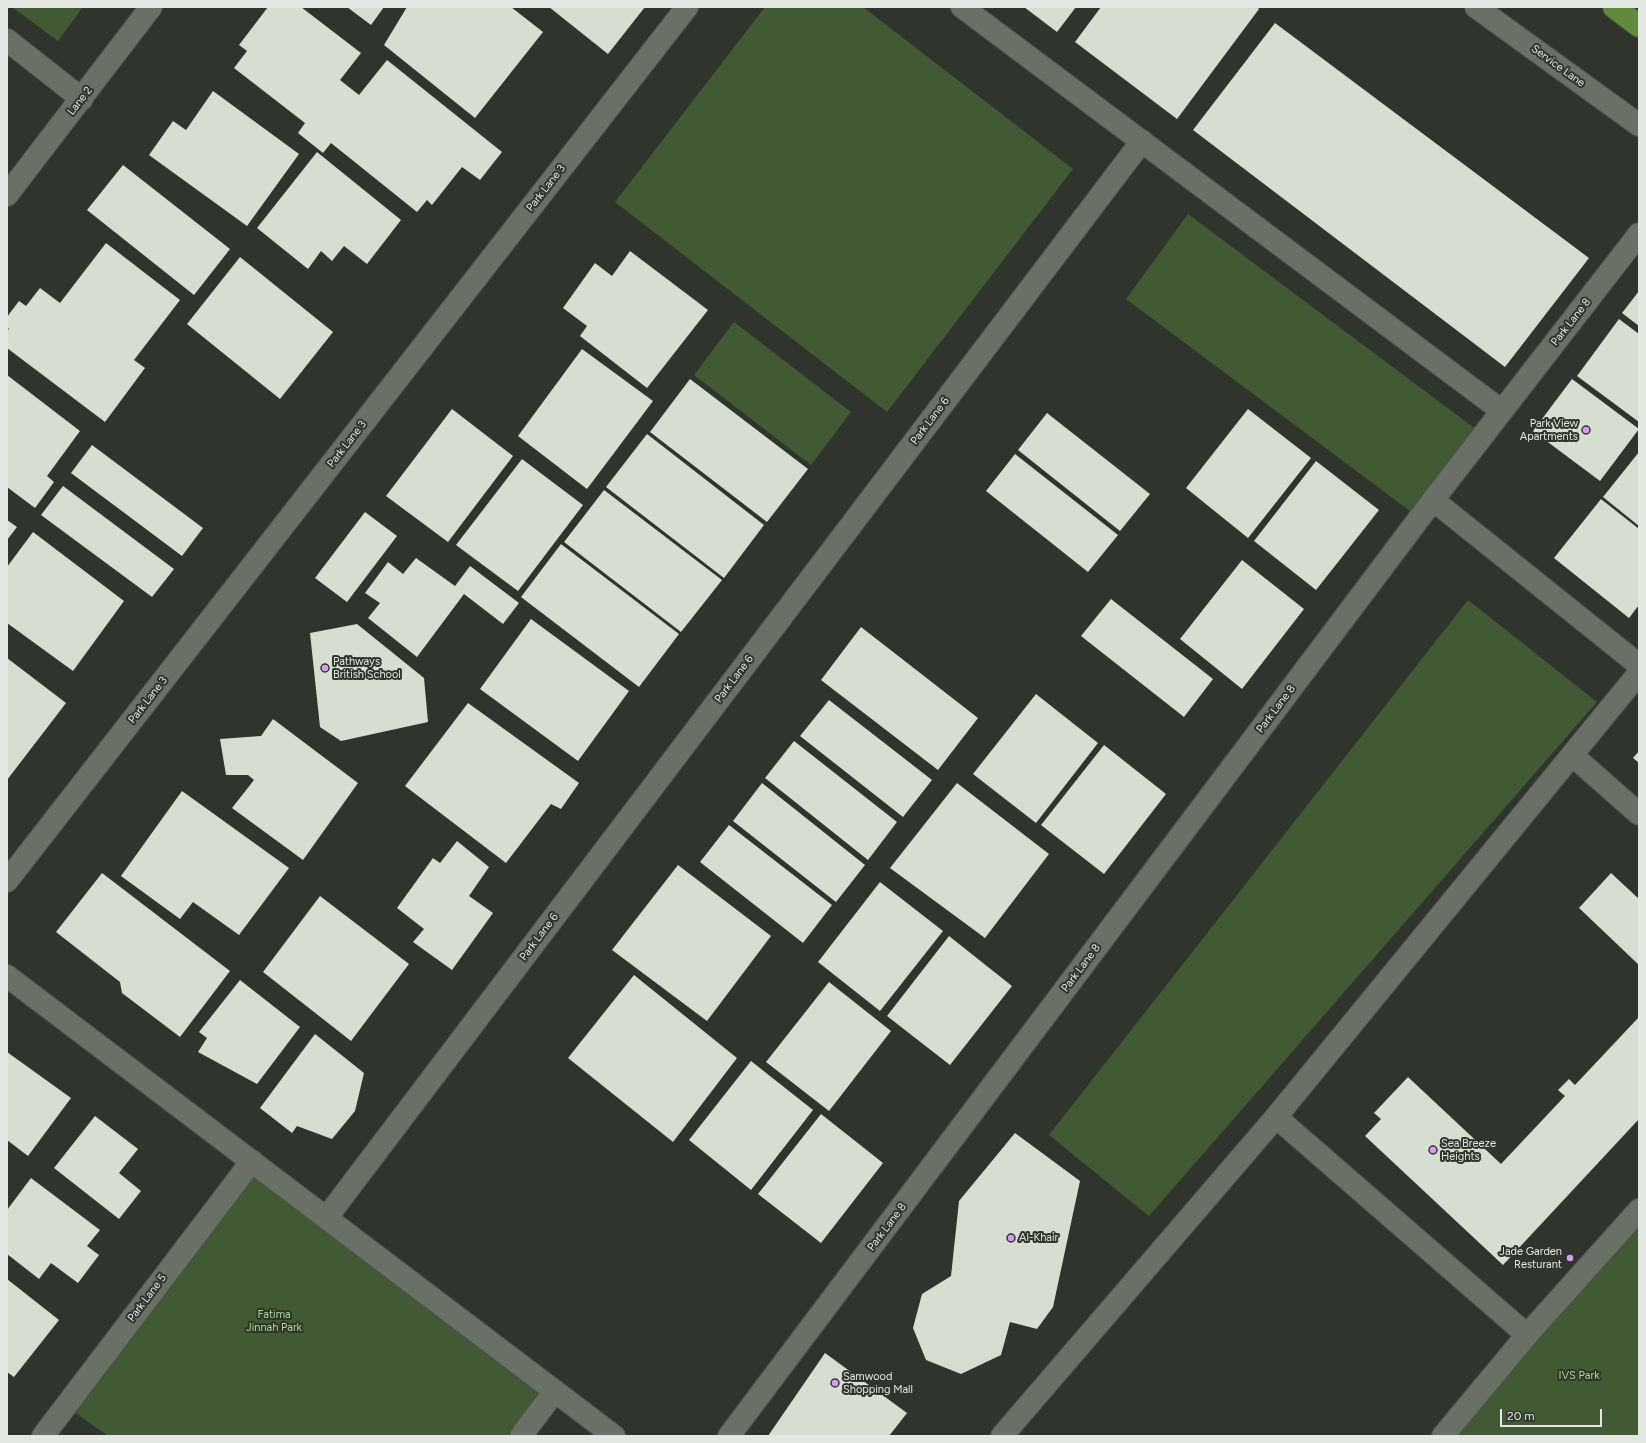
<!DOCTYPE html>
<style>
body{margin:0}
#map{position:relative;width:1646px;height:1443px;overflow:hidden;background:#2f352c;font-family:Figtree,sans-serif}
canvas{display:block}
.frame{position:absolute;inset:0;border:8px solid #e4e8e2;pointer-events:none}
.scale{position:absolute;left:1500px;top:1409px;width:102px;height:18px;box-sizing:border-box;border:2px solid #e4e8e2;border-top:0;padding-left:5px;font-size:12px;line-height:14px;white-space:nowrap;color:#e4e8e2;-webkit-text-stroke:3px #2f352c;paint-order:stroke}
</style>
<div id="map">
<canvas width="1646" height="1443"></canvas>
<div class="frame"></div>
<div class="scale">20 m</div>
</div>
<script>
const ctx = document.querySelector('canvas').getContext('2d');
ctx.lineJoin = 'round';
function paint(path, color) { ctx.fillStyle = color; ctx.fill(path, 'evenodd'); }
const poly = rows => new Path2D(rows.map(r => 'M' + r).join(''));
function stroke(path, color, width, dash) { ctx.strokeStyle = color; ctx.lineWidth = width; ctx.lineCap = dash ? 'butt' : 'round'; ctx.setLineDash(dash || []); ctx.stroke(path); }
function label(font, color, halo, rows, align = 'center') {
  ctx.font = font + ' Figtree,sans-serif'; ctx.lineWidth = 4; ctx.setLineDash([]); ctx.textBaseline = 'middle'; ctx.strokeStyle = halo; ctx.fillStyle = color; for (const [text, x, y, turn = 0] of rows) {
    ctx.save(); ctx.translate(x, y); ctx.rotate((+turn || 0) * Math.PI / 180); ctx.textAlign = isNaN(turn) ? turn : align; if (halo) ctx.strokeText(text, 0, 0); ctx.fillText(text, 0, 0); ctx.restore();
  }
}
const green = poly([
 [12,7,83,7,58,41],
 [765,7,863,7,1073,169,887,412,615,202],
 [1188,214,1481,433,1418,517,1126,299],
 [734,322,851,412,811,465,694,375],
 [1468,600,1597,702,1149,1216,1049,1135],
 [252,1161,555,1391,521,1436,108,1436,66,1406],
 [1639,1215,1639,1436,1447,1436]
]);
const building = poly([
 [268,7,301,7,361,53,340,80,359,95,387,60,502,152,480,180,462,167,432,205,427,200,417,212,331,143,323,153,298,133,305,123,234,68,247,51,239,45],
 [347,7,384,7,371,25],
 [407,7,511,7,543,32,475,118,384,45],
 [549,7,645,7,608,54],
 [1024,7,1076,7,1057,32],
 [1101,7,1257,7,1259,9,1177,119,1075,42],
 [1275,23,1589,258,1505,367,1193,130],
 [213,91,299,154,247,226,149,155,173,121,186,130],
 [317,152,401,220,367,264,344,246,332,261,321,251,308,269,257,228],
 [123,165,230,249,194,295,87,210],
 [106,243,180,300,134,360,145,368,105,422,7,348,7,331,9,329,7,327,7,317,19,301,26,306,40,288,60,303],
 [630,251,708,310,647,388,580,336,587,326,563,308,595,263,612,276],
 [240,257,333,332,280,399,187,324],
 [1639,291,1639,326,1622,313],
 [1619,319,1639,334,1639,422,1577,376],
 [582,349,653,401,587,489,518,436],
 [7,375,80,431,47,476,54,482,35,508,7,487],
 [690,379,808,469,767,522,650,432],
 [1572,379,1639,429,1600,481,1533,431],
 [452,409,513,456,448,542,386,496],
 [1248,409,1311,458,1248,538,1186,488],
 [1047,413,1150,494,1120,531,1018,450],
 [647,434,764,525,724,578,606,487],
 [92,445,203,528,182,556,71,473],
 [1639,452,1639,526,1603,497],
 [1015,454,1118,535,1088,572,986,491],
 [522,459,583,505,518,591,456,545],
 [1316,461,1379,510,1316,590,1254,541],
 [63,486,174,569,152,597,41,515],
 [604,490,722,580,681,632,564,542],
 [1601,499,1639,529,1639,605,1629,618,1554,558],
 [365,512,397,536,347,602,315,578],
 [7,520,17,527,7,540],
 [33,532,124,601,73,671,7,623,7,567],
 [561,544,679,634,639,687,521,597],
 [416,558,455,586,470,566,519,603,503,624,464,594,417,657,368,618,380,603,365,593,388,562,403,574],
 [1242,560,1304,609,1242,689,1180,639],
 [1111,599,1213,679,1184,717,1081,636],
 [531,619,629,691,578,761,480,689],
 [357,624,424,678,428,722,341,741,320,727,310,633],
 [861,627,978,718,938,770,821,680],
 [7,658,66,703,7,780],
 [1036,694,1098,743,1036,823,973,774],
 [829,700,932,780,903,817,800,736],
 [468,703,579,783,561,809,551,804,506,863,405,786],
 [273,719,358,783,303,860,232,808,254,780,248,775,226,775,220,739,261,736],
 [794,741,897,822,868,860,765,778],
 [1104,745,1166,794,1104,874,1041,825],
 [1639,751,1639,763,1633,758],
 [762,783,865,865,836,902,733,821],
 [957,783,1049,854,985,938,890,868],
 [182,791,289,868,239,935,193,902,180,919,121,876],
 [729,825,832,905,803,943,700,862],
 [457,841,489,867,469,896,493,913,452,970,413,942,424,929,397,908,433,858,440,863],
 [678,865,771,936,707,1021,612,950],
 [102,873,230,971,180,1037,122,993,120,982,56,932],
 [1611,873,1639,899,1639,965,1579,908],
 [880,882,943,931,880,1011,818,962],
 [320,896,409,964,351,1041,263,972],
 [949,936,1012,986,950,1065,887,1016],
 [634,975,737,1058,673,1142,568,1058],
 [240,980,300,1027,257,1084,198,1052,207,1038,199,1032],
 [829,982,891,1031,829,1111,766,1062],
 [1639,1017,1639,1119,1503,1265,1365,1136,1381,1119,1374,1113,1408,1077,1501,1164,1565,1096,1558,1090,1569,1079,1575,1085],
 [315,1034,364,1073,355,1111,332,1139,297,1126,292,1133,260,1108],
 [7,1052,71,1098,28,1156,7,1140],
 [751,1061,813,1110,751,1190,689,1140],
 [821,1114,883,1163,821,1243,758,1194],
 [95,1116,138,1149,119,1173,141,1191,119,1219,54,1168],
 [1015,1133,1080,1181,1053,1307,1037,1329,1010,1322,1001,1355,961,1374,926,1360,913,1328,922,1294,951,1276,959,1201],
 [31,1178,100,1230,87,1246,99,1255,78,1283,51,1263,39,1279,7,1254,7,1210],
 [7,1279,59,1320,14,1377,7,1372],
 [825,1353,907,1413,889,1436,768,1436]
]);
const minor = poly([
 [962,7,1502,411],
 [1476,7,1639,125],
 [7,40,82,99],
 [7,195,151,7],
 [1433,500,1639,665],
 [1572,755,1639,814],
 [7,881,687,7],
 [7,976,614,1436],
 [1276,1117,1527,1335],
 [327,1217,1142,141],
 [43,1436,252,1161],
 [521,1436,555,1391],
 [729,1436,1433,500,1639,234],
 [1002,1436,1276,1117,1639,673],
 [1443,1436,1527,1335,1639,1210]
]);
const major = poly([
 [1614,7,1639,26]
]);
const markers = [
 [1586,430,4,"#d99af7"],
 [325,668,4,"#d99af7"],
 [1433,1150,4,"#d99af7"],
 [1011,1238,4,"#d99af7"],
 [1570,1258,4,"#d99af7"],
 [835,1383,4,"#d99af7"]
];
const streetNames = [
 ["Service Lane",1558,66,36],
 ["Lane 2",80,101,-52],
 ["Park Lane 3",546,188,-52],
 ["Park Lane 8",1571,322,-52],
 ["Park Lane 6",930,421,-53],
 ["Park Lane 3",347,444,-52],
 ["Park Lane 6",734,679,-53],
 ["Park Lane 3",148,700,-52],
 ["Park Lane 8",1276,709,-53],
 ["Park Lane 6",539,937,-53],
 ["Park Lane 8",1081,968,-53],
 ["Park Lane 8",887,1227,-53],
 ["Park Lane 5",147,1298,-53]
];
const poiNames = [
 ["Park View",1578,424,"right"],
 ["Apartments",1578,437,"right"],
 ["Pathways",333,662],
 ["British School",333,675],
 ["Sea Breeze",1441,1144],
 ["Heights",1441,1157],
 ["Al-Khair",1019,1238],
 ["Jade Garden",1562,1252,"right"],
 ["Resturant",1562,1265,"right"],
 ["Samwood",843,1377],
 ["Shopping Mall",843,1390]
];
const parkNames = [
 ["Fatima",274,1315],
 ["Jinnah Park",274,1328],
 ["IVS Park",1579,1376]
];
paint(green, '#425a34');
paint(building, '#d6ded2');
stroke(minor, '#4c514a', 24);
stroke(major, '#4c514a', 24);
stroke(minor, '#697066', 22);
stroke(major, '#608b3c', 22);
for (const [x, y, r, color] of markers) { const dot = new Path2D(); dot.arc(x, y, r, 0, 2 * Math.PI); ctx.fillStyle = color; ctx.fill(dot); stroke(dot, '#2f352c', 1.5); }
label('11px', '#e4e8e2', '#2f352c', streetNames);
label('11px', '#e4e8e2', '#2f352c', poiNames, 'left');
label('11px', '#a9dc8a', '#2f352c', parkNames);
</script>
